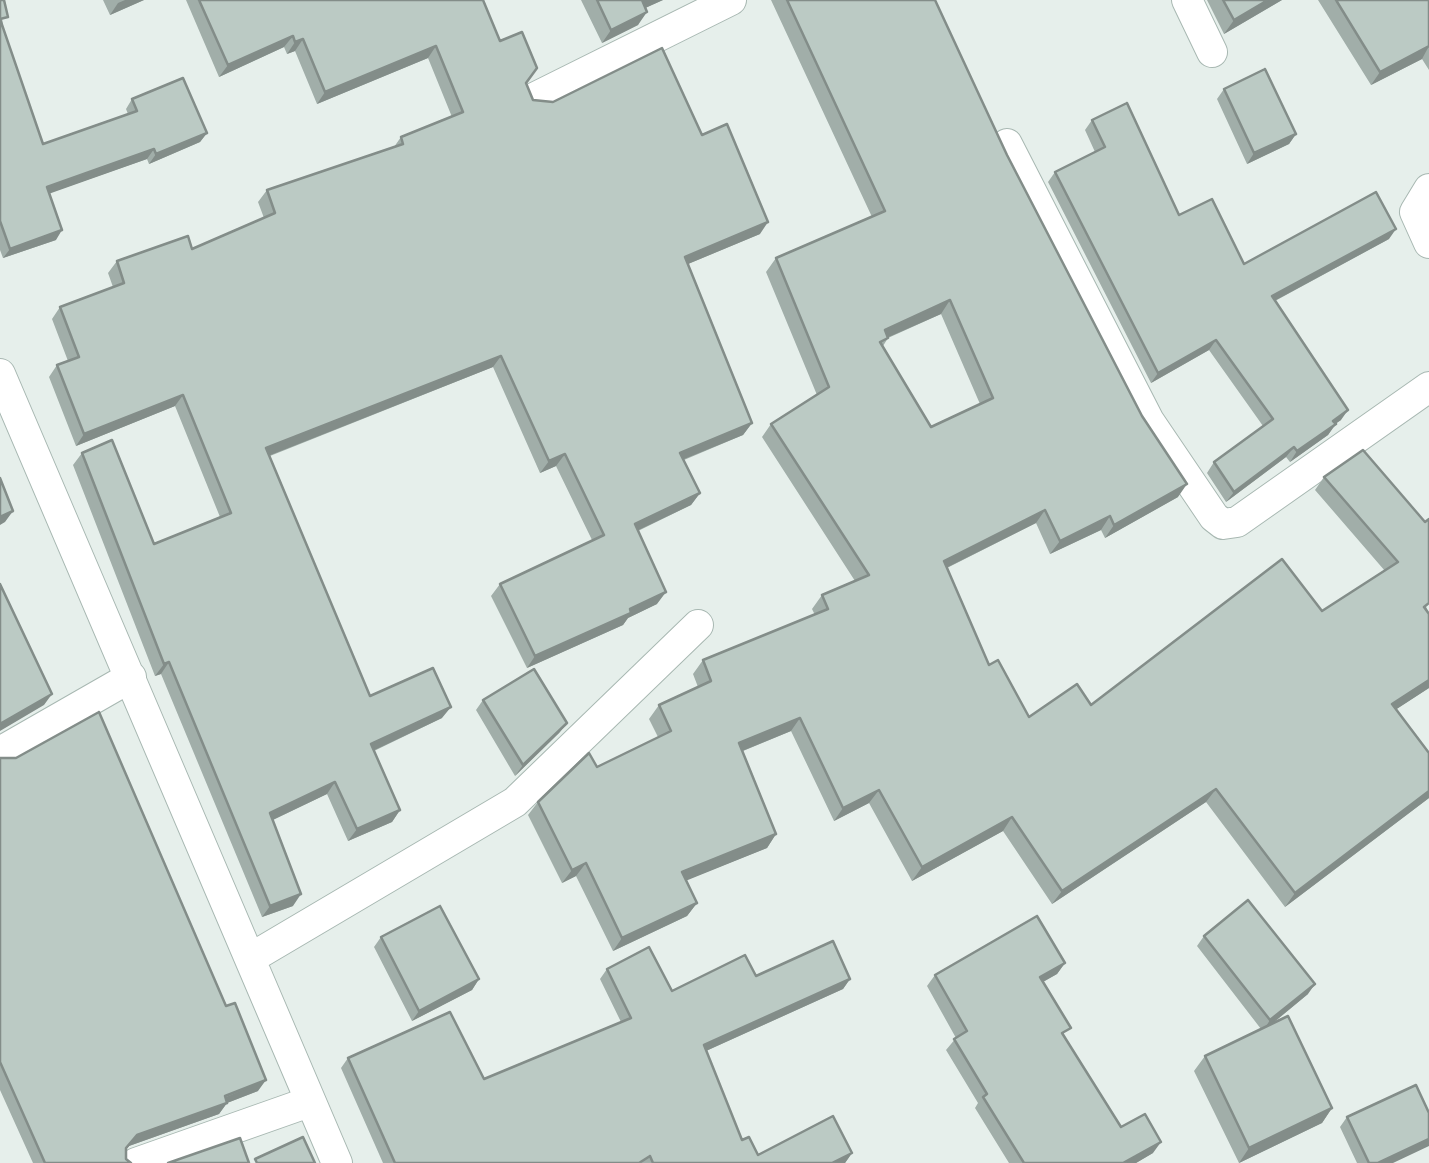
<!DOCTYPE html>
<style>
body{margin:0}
canvas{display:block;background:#e6efeb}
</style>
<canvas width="1429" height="1163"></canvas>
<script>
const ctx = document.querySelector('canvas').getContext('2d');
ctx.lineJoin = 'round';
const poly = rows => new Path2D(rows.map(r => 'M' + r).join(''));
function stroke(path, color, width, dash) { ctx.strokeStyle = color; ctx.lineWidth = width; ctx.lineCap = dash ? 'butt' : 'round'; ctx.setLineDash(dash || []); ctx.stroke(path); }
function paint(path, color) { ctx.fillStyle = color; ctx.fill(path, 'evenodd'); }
const minor = poly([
 [1187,0,1212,52],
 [536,97,731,0],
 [1007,144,1149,421,1214,517,1223,524,1237,522,1429,387],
 [1429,189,1415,212,1429,243],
 [0,374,337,1163],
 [0,752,131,677],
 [251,958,515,802,698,625],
 [136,1163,309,1102]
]);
const wall = poly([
 [0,0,3,26,43,144,128,114,126,109,132,99,207,133,200,142,149,164,147,159,49,193,56,240,3,258,0,250],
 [103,0,144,0,110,15],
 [186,0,483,0,500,41,526,83,533,100,702,135,760,234,688,264,752,423,743,435,684,460,700,493,691,505,638,531,657,604,628,618,623,625,527,668,491,596,500,584,592,540,556,466,540,473,493,367,270,456,370,696,442,718,374,751,400,810,392,822,348,841,327,794,273,820,293,906,262,917,161,674,155,676,73,465,82,453,154,544,220,517,175,406,76,446,49,377,57,365,68,361,52,319,60,307,113,287,108,273,117,261,192,249,264,218,258,202,267,190,394,147,401,137,452,117,428,58,317,104,295,51,287,54,284,47,219,77],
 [581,0,663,0,645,8,638,25,602,43],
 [771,0,935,0,1007,155,1178,497,1105,538,1101,530,1050,554,1036,523,947,568,989,665,1029,717,1091,705,1322,611,1385,571,1315,490,1324,477,1363,450,1429,614,1429,688,1396,709,1429,753,1429,798,1285,907,1206,802,1052,904,1003,831,912,881,869,803,834,821,791,731,743,751,776,834,767,848,686,880,697,903,687,916,613,951,576,876,562,883,528,815,538,802,597,767,658,737,649,719,659,705,698,687,693,674,703,660,815,615,812,609,822,595,855,581,762,437,771,424,817,395,766,272,776,258,872,217],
 [941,314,980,404,931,427,883,346,888,338],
 [1207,0,1282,0,1224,34],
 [1318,0,1429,0,1429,70,1422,59,1371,85],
 [1224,89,1296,134,1289,144,1247,164,1217,99],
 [1092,120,1179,215,1244,264,1389,239,1275,301,1341,420,1335,424,1328,435,1290,462,1286,457,1226,502,1207,473,1214,462,1263,426,1209,350,1151,383,1048,182,1055,172,1095,152,1085,130],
 [483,700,567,723,559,733,515,776,476,710],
 [0,758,258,1091,227,1103,219,1114,129,1146,126,1149,126,1159,131,1163,33,1163,0,1090],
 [1204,936,1308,994,1272,1024,1332,1108,1322,1123,1239,1163,1194,1071,1205,1056,1261,1029,1197,946],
 [381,937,479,979,472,990,412,1021,374,947],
 [1065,963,1057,974,1043,982,1065,1037,1121,1127,1153,1153,1136,1163,1009,1163,975,1108,978,1103,946,1050,956,1038,927,986,935,975],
 [607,969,672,991,756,976,850,979,843,989,706,1051,742,1140,758,1155,852,1153,845,1163,383,1163,341,1068,348,1058,484,1079,621,1022,600,979],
 [1347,1117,1393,1163,1357,1163,1340,1127]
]);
const shadedWall = poly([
 [125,0,144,0,110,15,118,3],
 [642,0,663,0,632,14],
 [1268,0,1282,0,1224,34,1234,20],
 [647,12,638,25,602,43,611,30],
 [293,36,284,47,219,77,228,65],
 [303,39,295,51,287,54,295,42],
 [436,46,428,58,317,104,325,92],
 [1429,46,1422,59,1371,85,1380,72],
 [207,133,200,142,149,164,156,154],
 [1296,134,1289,144,1247,164,1254,153],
 [154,149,147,159,40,197,47,187],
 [768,222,760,234,676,269,685,257],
 [1396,229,1389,239,1265,306,1272,296],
 [62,230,56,240,3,258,10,249],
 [950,300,941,314,875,343,885,330],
 [1216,340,1209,350,1151,383,1158,373],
 [501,356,493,367,258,460,266,448],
 [183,395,175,406,76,446,84,434],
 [1348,410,1341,420,1325,431,1333,421],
 [752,423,743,435,672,464,680,453],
 [1336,424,1328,435,1290,462,1297,451],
 [1294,447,1286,457,1226,502,1234,492],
 [565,454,556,466,540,473,549,461],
 [1187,484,1178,497,1105,538,1114,525],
 [700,493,691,505,626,536,635,524],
 [1045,510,1036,523,934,574,944,561],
 [13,511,5,522,0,525,0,517],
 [1110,516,1101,530,1050,554,1060,541],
 [666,592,657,604,628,618,623,625,527,668,535,656],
 [169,662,161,674,155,676,164,664],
 [1429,680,1429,688,1383,718,1392,704],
 [52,694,44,705,0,731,0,724],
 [451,707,442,718,362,756,371,744],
 [800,718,791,731,730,756,739,743],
 [567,723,559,733,515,776,523,765],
 [335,782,327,794,262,825,270,813],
 [1216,789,1206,802,1052,904,1062,891],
 [879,790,869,803,834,821,843,808],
 [1429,791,1429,798,1285,907,1295,893],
 [400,810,392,822,348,841,357,829],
 [1012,817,1003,831,912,881,922,867],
 [776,834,767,848,673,886,682,872],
 [586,863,576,876,562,883,572,870],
 [301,894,293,906,262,917,270,906],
 [697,903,687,916,613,951,622,938],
 [1065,963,1057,974,1032,988,1040,977],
 [479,979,472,990,412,1021,419,1011],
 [850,979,843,989,697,1055,704,1045],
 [1315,984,1308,994,1263,1031,1270,1020],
 [266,1080,258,1091,227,1103,219,1114,129,1146,118,1159,137,1135],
 [1332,1108,1322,1123,1239,1163,1249,1148],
 [1429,1139,1429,1146,1393,1163,1378,1163],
 [1161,1142,1153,1153,1136,1163,1123,1163],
 [852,1153,845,1163,832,1163]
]);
const building = poly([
 [0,0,4,0,8,17,0,19,43,144,137,111,132,99,183,78,207,133,156,154,154,149,47,187,62,230,10,249,0,221,0,0],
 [199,0,483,0,500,41,522,32,537,68,526,83,533,100,553,102,662,48,702,135,727,124,768,222,685,257,752,423,680,453,700,493,635,524,666,592,630,609,631,613,535,656,500,584,604,535,565,454,549,461,501,356,266,448,370,696,433,668,451,707,371,744,400,810,357,829,335,782,270,813,301,894,270,906,169,662,164,664,82,453,112,440,154,544,231,513,183,395,84,434,57,365,79,357,60,307,124,283,117,261,188,236,192,249,275,213,267,190,403,144,401,137,463,112,436,46,325,92,303,39,295,42,293,36,228,65,199,0],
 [597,0,642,0,647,12,611,30,597,0],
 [787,0,935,0,1007,155,1142,416,1187,484,1114,525,1110,516,1060,541,1045,510,944,561,989,665,998,660,1029,717,1077,684,1091,705,1282,559,1322,611,1398,562,1324,477,1363,450,1425,522,1429,519,1429,603,1424,607,1429,614,1429,680,1392,704,1429,753,1429,791,1295,893,1216,789,1062,891,1012,817,922,867,879,790,843,808,800,718,739,743,776,834,682,872,697,903,622,938,586,863,572,870,538,802,589,753,597,767,671,731,659,705,711,681,703,660,828,609,822,595,869,575,771,424,829,387,776,258,885,211,787,0],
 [950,300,993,398,931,427,880,342,888,338,885,330,950,300],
 [1223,0,1268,0,1234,20,1223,0],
 [1336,0,1429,0,1429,46,1380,72,1336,0],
 [1265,69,1296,134,1254,153,1224,89,1265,69],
 [1127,103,1179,215,1212,199,1244,264,1376,192,1396,229,1272,296,1348,410,1333,421,1336,424,1297,451,1294,447,1234,492,1214,462,1273,419,1216,340,1158,373,1055,172,1105,147,1092,120,1127,103],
 [0,478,13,511,0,517,0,478],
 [0,584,52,694,0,724,0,584],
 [534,669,567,723,523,765,483,700,534,669],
 [99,712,226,1006,235,1003,266,1080,225,1096,227,1103,137,1135,126,1148,126,1159,131,1163,45,1163,0,1062,0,758,16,758,99,712],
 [1248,900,1315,984,1270,1020,1204,936,1248,900],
 [440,906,479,979,419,1011,381,937,440,906],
 [1037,916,1065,963,1040,977,1071,1028,1062,1033,1121,1127,1145,1114,1161,1142,1123,1163,1024,1163,983,1097,987,1094,954,1039,967,1031,935,975,1037,916],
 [833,941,850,979,704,1045,742,1140,749,1137,758,1155,833,1116,852,1153,832,1163,653,1163,650,1156,639,1163,395,1163,348,1058,450,1012,484,1079,631,1018,607,969,649,947,672,991,745,955,756,976,833,941],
 [1288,1016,1332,1108,1249,1148,1205,1056,1288,1016],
 [1416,1085,1429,1113,1429,1139,1378,1163,1369,1163,1347,1117,1416,1085],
 [303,1137,315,1163,257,1163,255,1159,303,1137],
 [240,1138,249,1163,168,1163,240,1138]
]);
stroke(minor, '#a8b8b2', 32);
stroke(minor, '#fff', 30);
paint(wall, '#a1aea9');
paint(shadedWall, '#838d89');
paint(building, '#bbcac4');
stroke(building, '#838d89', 2.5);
</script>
